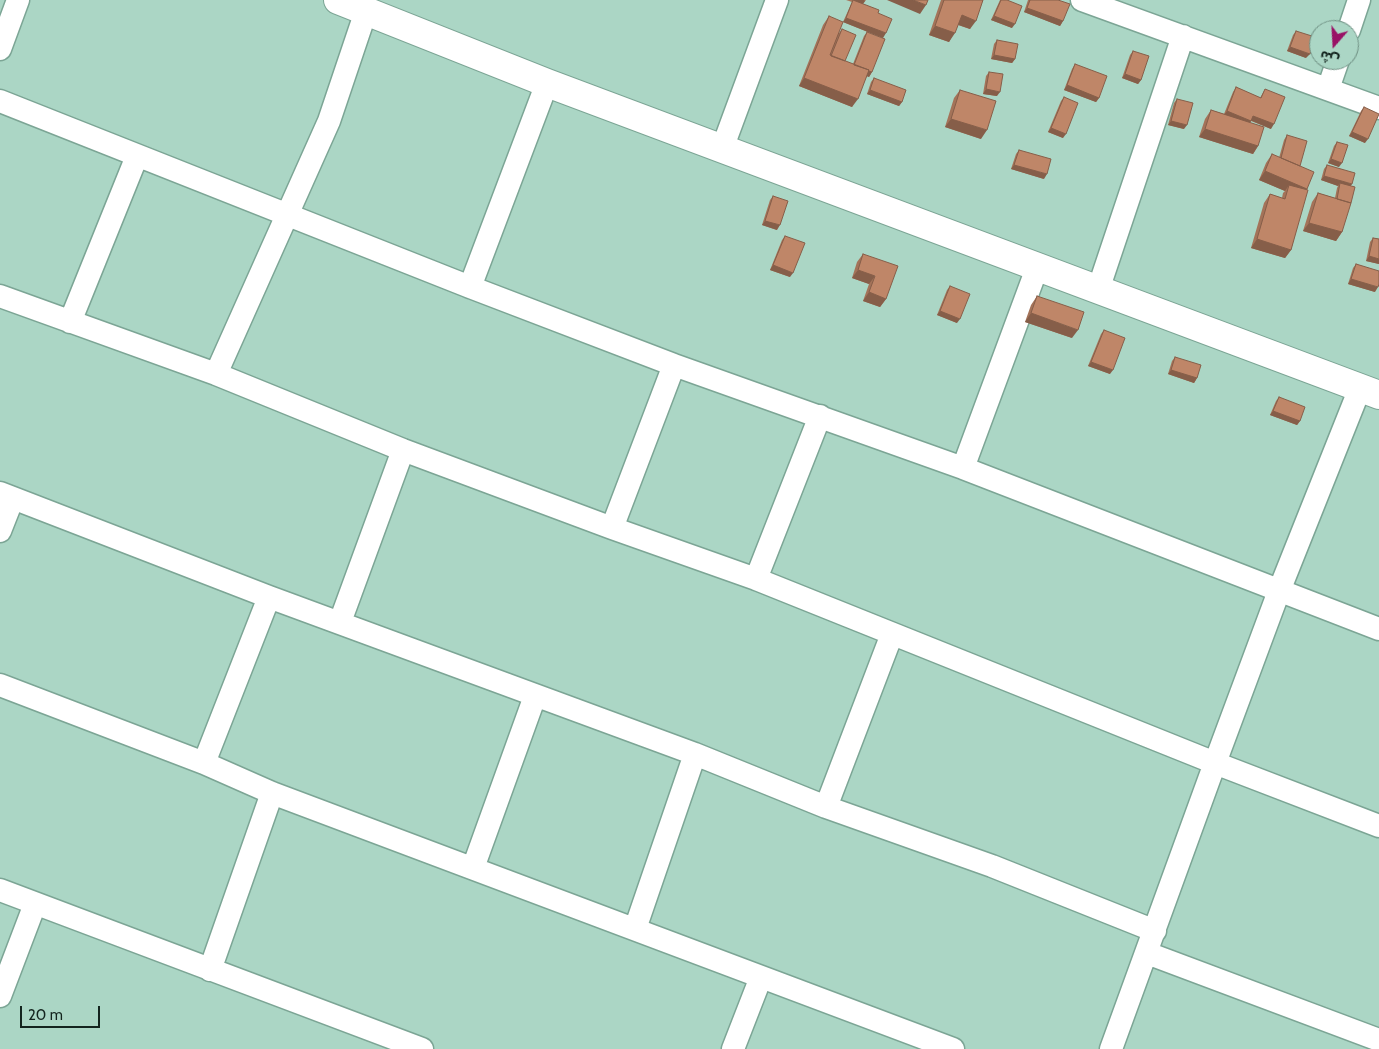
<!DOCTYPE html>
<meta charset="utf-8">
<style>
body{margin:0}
#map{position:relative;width:1379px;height:1049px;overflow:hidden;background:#abd6c5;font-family:Cabin,"Noto Sans Arabic",sans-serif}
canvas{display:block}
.north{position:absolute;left:1309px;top:20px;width:50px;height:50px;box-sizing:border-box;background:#abd6c5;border:1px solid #6e8f82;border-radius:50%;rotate:199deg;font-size:14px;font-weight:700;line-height:20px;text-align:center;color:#13241e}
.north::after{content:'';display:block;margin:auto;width:18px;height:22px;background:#991266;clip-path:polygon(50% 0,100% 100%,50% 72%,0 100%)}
.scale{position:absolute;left:20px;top:1006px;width:80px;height:22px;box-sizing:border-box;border:2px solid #13241e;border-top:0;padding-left:6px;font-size:15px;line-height:18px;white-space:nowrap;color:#13241e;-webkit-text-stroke:4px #abd6c5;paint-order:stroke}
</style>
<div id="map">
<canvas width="1379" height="1049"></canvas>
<div class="north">ش</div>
<div class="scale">20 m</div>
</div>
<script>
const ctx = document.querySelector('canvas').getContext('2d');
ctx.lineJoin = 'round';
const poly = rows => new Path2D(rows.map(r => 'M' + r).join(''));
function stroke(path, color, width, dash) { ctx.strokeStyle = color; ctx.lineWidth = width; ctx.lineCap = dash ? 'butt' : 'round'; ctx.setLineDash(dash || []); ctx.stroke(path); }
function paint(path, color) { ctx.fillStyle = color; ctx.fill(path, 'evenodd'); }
const minor = poly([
 [1082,0,1379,108],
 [1349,30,1359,0],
 [0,49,18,0],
 [1328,89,1338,60],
 [0,101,470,287,674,365,963,468,1379,629],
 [722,149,777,0],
 [470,287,547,83],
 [1098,290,1183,36],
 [0,296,216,374,403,450,612,528,756,579,1215,763,1379,826],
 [70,322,137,156],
 [216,374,329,121,366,11],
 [963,468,1037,268],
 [0,493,269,597,695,754,826,807,992,866,1155,931],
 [612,528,674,365],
 [0,531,13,498],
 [756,579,820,416],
 [340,622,403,450],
 [0,685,204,763,272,793,953,1049],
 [204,763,269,597],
 [826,807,892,634],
 [473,868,535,696],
 [0,890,422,1049],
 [635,929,695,754],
 [1147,953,1379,1040],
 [210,970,272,793],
 [0,996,35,904],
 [733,1049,761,977],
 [1111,1049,1215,763,1279,591,1360,388]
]);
const tertiary = poly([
 [338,0,547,83,1379,395]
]);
const wall = poly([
 [846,0,866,0,863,4,878,13,883,38,843,22,852,2],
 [941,0,983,0,970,29,958,25,949,42,929,35],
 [1000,0,1007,0,1012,28,991,20],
 [1028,0,1058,0,1063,21,1060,26,1024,12],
 [829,16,839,33,842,29,845,61,853,64,864,36,867,32,872,72,869,77,867,76,852,107,799,86,823,25],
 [1296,31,1306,58,1287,51,1293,35],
 [997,40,1015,59,1012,63,991,59,994,44],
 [1133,51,1141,80,1138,84,1122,78,1130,55],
 [1075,64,1099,98,1096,102,1064,90,1072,69],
 [989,72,997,96,983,94,986,76],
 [874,78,902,102,899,106,867,94,871,82],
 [1236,87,1260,98,1265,89,1271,129,1251,121,1250,123,1258,146,1253,154,1199,137,1205,119,1211,110,1224,114,1233,92],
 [960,90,981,139,945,127,954,98],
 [1064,97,1063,138,1048,132,1061,101],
 [1177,99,1184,129,1168,125,1174,103],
 [1364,107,1365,143,1349,136,1361,111],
 [1287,135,1300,166,1307,190,1291,250,1285,258,1251,248,1264,203,1270,194,1282,198,1283,193,1285,191,1259,180,1266,163,1272,154,1279,158,1284,140],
 [1337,142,1339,167,1328,163,1334,146],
 [1019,150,1044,179,1011,169,1016,154],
 [1327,165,1351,186,1342,232,1336,241,1303,231,1312,202,1318,193,1335,198,1337,188,1338,186,1321,180,1324,169],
 [773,196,777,230,762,225,770,200],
 [785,236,790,277,770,270,782,240],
 [1373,238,1379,239,1379,264,1366,261,1370,242],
 [863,254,886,299,880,307,863,301,869,284,852,278,857,262],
 [1356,264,1375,292,1348,284,1353,268],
 [950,286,957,323,937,315,947,290],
 [1037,296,1072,338,1025,322,1031,305],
 [1104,330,1110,374,1088,366,1101,334],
 [1175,357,1197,378,1194,383,1168,374,1172,361],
 [1279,397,1300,421,1297,425,1270,415,1276,401]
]);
const shadedWall = poly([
 [853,0,864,0,865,1,862,5],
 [887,0,913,0,926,5,920,14],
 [1027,8,1063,21,1060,26,1024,12],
 [962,15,976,21,970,29,956,24],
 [994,16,1015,24,1012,28,991,20],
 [846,18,886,33,883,38,843,22],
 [935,26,955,33,949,42,929,35],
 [1290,47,1310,54,1306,58,1287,51],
 [994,55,1015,59,1012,63,991,59],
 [853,66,872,72,869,77,850,70],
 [1125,74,1141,80,1138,84,1122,78],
 [804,78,858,99,852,107,799,86],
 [1067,85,1099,98,1096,102,1064,90],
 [986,89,1000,92,997,96,983,94],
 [870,90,902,102,899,106,867,94],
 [1227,111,1251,121,1248,125,1224,115],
 [1253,116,1274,124,1271,129,1250,120],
 [951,119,987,130,981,139,945,127],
 [1171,121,1187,125,1184,129,1168,125],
 [1051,128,1066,134,1063,138,1048,132],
 [1205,129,1258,146,1253,154,1199,137],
 [1352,132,1368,139,1365,143,1349,136],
 [1331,159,1342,163,1339,167,1328,163],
 [1014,165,1047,174,1044,179,1011,169],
 [1265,171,1307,189,1301,198,1289,185,1285,191,1259,180],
 [1324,176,1352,184,1349,189,1340,183,1338,186,1321,180],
 [765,221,780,225,777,230,762,225],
 [1309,223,1342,232,1336,241,1303,231],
 [1257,239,1291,250,1285,258,1251,248],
 [1369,256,1379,259,1379,264,1366,261],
 [773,265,793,273,790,277,770,270],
 [858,270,875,276,869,284,852,278],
 [1351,279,1378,287,1375,292,1348,284],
 [869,292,886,299,880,307,863,301],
 [940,311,960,319,957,323,937,315],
 [1031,313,1078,330,1072,338,1025,322],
 [1091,362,1113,370,1110,374,1088,366],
 [1171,370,1197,378,1194,383,1168,374],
 [1273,411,1300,421,1297,425,1270,415]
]);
const building = poly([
 [853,0,879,10,878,13,892,19,886,33,846,18,853,0],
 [913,0,928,0,926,5,913,0],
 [944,0,983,0,976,21,962,15,955,33,935,26,944,0],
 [1001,0,1007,0,1022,6,1015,24,994,16,1001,0],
 [1030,0,1058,0,1070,4,1063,21,1027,8,1030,0],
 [829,16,843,22,830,55,869,70,858,99,804,78,829,16],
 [842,29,856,35,845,61,831,56,842,29],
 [1296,31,1315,37,1310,54,1290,47,1296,31],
 [867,32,885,39,872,72,868,71,869,70,854,65,867,32],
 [997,40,1018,44,1015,59,994,55,997,40],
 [1133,51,1149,56,1141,80,1125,74,1133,51],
 [1075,64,1107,76,1099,98,1067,85,1075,64],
 [989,72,1003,74,1000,92,986,89,989,72],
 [874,78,906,90,902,102,870,90,874,78],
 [1236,87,1261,98,1265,89,1285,97,1274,124,1253,116,1251,121,1227,111,1236,87],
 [960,90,996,101,987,130,951,119,960,90],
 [1064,97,1078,103,1066,134,1051,128,1064,97],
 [1177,99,1193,103,1187,125,1171,121,1177,99],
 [1364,107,1379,114,1368,139,1352,132,1364,107],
 [1211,110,1264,127,1258,146,1205,129,1211,110],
 [1287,135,1307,141,1300,166,1281,158,1287,135],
 [1337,142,1348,145,1342,163,1331,159,1337,142],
 [1019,150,1051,159,1047,174,1014,165,1019,150],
 [1272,154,1314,172,1307,189,1265,171,1272,154],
 [1327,165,1355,173,1352,184,1324,176,1327,165],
 [1340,183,1355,187,1351,203,1337,199,1340,183],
 [1289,185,1308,190,1291,250,1257,239,1270,194,1285,199,1289,185],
 [1318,193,1351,203,1342,232,1309,223,1318,193],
 [773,196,788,201,780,225,765,221,773,196],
 [785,236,805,243,793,273,773,265,785,236],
 [1373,238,1379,239,1379,259,1369,256,1373,238],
 [863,254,898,266,886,299,869,292,875,276,858,270,863,254],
 [1356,264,1379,271,1379,284,1378,287,1351,279,1356,264],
 [950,286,970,294,960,319,940,311,950,286],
 [1037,296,1084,312,1078,330,1031,313,1037,296],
 [1104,330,1125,338,1113,370,1091,362,1104,330],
 [1175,357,1201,365,1197,378,1171,370,1175,357],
 [1279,397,1305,407,1300,421,1273,411,1279,397]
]);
stroke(minor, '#7ca595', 25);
stroke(tertiary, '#7ca595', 30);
stroke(minor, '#fff', 22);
stroke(tertiary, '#fff', 28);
paint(wall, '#a47359');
paint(shadedWall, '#865e49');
paint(building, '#bf8668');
stroke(building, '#865e49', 1);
</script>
